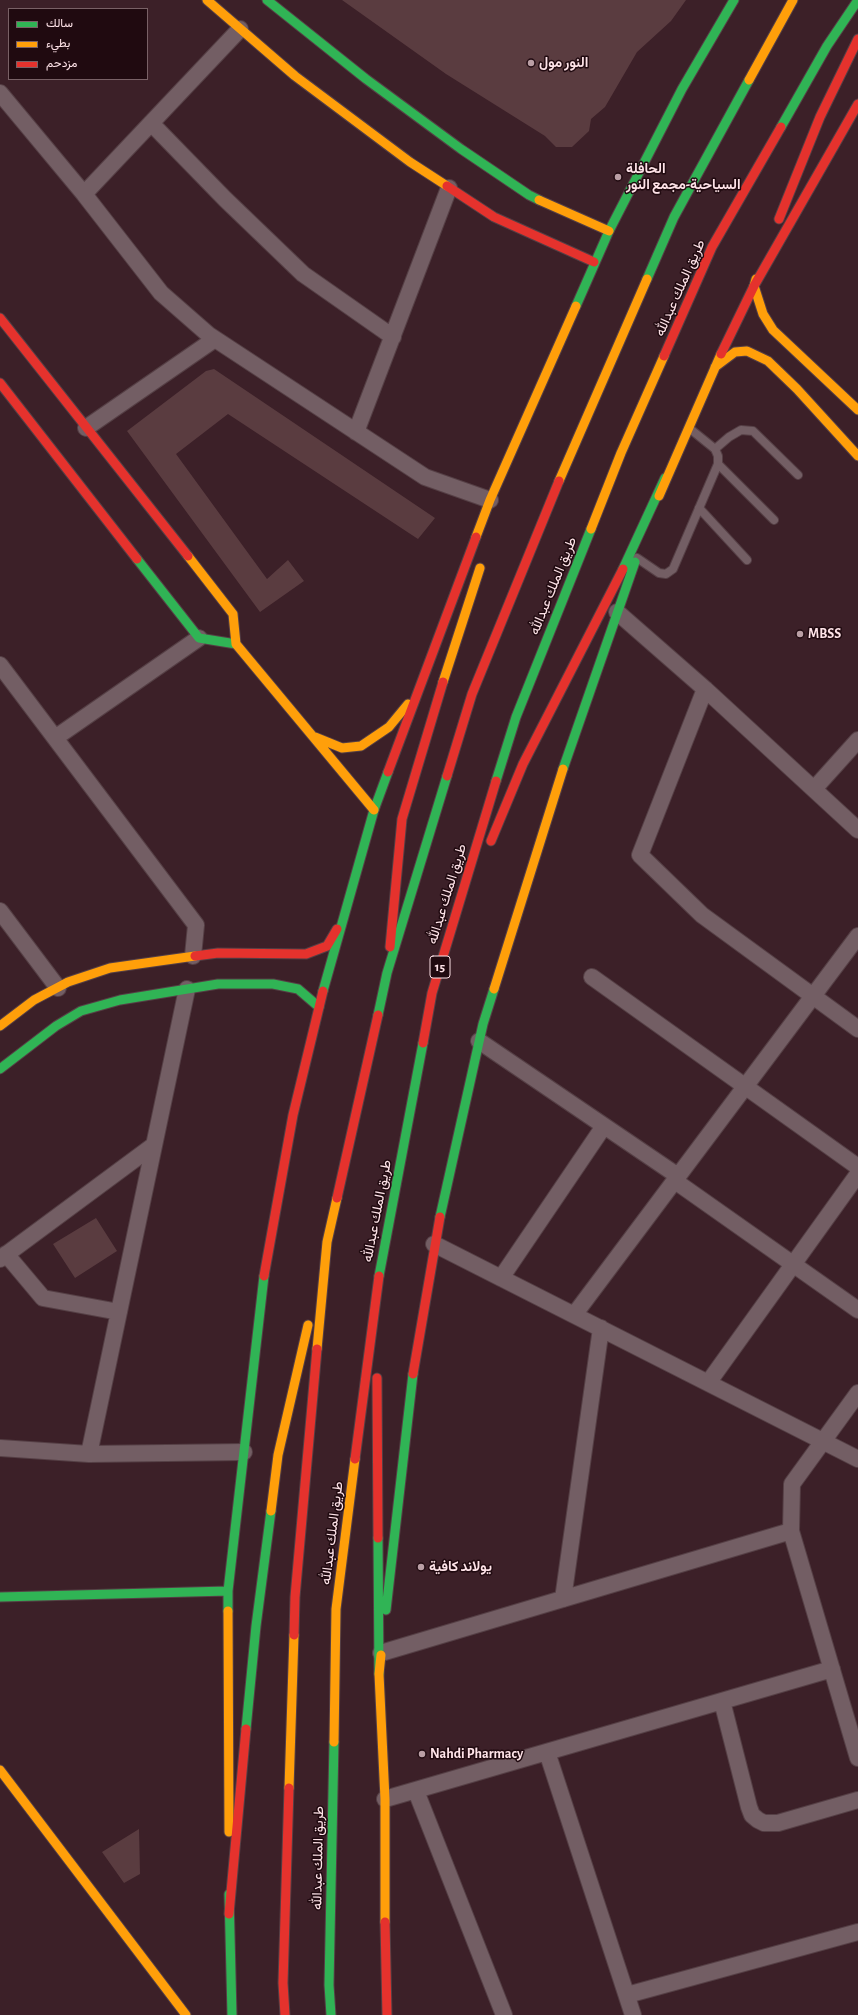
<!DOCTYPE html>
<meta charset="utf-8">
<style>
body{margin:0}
#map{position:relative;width:858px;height:2015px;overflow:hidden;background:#3c2028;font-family:"Alegreya Sans",Vazirmatn,sans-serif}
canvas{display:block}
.legend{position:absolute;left:8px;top:8px;width:140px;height:72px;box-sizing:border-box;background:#200a10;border:1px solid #796166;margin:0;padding:5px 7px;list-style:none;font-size:12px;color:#fee3e8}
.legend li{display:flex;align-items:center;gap:8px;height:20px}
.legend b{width:20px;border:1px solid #796166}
</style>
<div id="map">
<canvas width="858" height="2015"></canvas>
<ul class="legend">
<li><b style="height:5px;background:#30b455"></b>سالك</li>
<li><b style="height:5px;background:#ff9f0a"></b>بطيء</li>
<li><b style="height:5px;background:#e5322d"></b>مزدحم</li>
</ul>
</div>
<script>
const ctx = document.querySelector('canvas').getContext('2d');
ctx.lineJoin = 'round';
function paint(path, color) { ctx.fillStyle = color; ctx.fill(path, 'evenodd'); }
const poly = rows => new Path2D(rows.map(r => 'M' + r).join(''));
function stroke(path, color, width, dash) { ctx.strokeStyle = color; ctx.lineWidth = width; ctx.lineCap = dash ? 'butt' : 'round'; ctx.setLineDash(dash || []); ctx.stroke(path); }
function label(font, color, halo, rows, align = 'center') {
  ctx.font = font + ' "Alegreya Sans",Vazirmatn,sans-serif'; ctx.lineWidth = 3; ctx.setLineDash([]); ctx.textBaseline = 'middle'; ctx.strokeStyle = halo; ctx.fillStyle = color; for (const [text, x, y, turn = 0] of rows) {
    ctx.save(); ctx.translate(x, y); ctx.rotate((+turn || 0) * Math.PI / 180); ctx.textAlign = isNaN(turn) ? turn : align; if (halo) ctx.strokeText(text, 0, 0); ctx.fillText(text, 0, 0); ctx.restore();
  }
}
const building = poly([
 [342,0,686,0,671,21,637,52,605,107,591,119,589,131,572,147,556,147,545,136,446,74],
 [214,369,435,518,418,539,228,414,176,454,267,579,288,560,304,581,260,612,127,431,206,371],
 [96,1218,117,1251,75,1278,53,1244],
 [139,1829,140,1874,124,1883,102,1852]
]);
const lane = poly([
 [715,449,729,437,741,430,753,431,798,475],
 [718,464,774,520],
 [699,508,747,560],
 [637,558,659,573,666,574,673,569,718,464,718,456,715,449,689,428]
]);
const street = poly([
 [0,93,84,194,161,293,209,335,425,477,490,500],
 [151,123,225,199,303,274,393,337],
 [84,194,240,29],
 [86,428,215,339],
 [356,432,449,188],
 [617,612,705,689,858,830],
 [0,665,196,925,193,956],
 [705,689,640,855,702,915,858,1029],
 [55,738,199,638],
 [814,789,858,740],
 [0,911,58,988],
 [592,977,858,1167],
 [479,1041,678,1176],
 [675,1181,858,1310],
 [434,1244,858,1459],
 [6,1254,43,1298,119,1312],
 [0,1259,154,1145],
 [501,1278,604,1126],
 [574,1315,858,936],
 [708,1383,858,1174],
 [858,1393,792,1484,791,1531,858,1758],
 [0,1448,89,1454,244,1452],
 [89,1454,187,989],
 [563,1599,601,1328],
 [381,1653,791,1531],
 [722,1701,749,1807,752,1815,758,1820,764,1823,778,1823,858,1800],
 [547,1752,633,2015],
 [416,1791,504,2015],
 [385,1799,832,1669],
 [627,1995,858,1932]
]);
const fast = poly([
 [267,0,366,79,461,149,529,195,539,200],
 [781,127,827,46,858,0],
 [647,279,674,217,749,80],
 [576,306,609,231,682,89,734,0],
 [137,559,199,638,236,644],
 [623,569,665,478],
 [563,769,635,562],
 [496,781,516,717,591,529],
 [323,991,374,810,388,772],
 [378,1015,387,973,447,776],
 [0,1069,56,1026,81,1011,120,1000,218,984,273,984,298,989,319,1007],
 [440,1217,483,1024,494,989],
 [379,1276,423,1043],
 [378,1538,379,1674],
 [0,1597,228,1591],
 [386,1610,413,1374],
 [228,1611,228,1591,264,1276],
 [246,1729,256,1626,271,1511],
 [229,1894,232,2015],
 [331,2015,329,1985,334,1742]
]);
const slow = poly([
 [207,0,295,76,410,162,447,186],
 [749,80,793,0],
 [539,200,609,231],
 [756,279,754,286,763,314,773,330,858,410],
 [715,367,735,352,747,351,768,361,797,389,858,456],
 [559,481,647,279],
 [659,496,721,354],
 [591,529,621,453,664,356],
 [476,537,490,500,576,306],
 [188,556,233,614,236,644,374,810],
 [443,682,480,568],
 [315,737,342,748,361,746,389,727,408,704],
 [494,989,563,769],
 [0,1026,34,1000,68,982,110,968,195,956],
 [317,1349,327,1242,337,1198],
 [271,1511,278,1455,308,1325],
 [228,1611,229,1832],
 [381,1655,379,1674,385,1799,385,1922],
 [334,1742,336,1609,355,1459],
 [0,1770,186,2015],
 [289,1788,294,1635]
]);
const jam = poly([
 [447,186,494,217,594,262],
 [779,219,820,117,858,39],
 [0,318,188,556],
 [721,354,754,286,858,104],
 [664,356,712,247,781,127],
 [0,383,137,559],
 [388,772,476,537],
 [447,776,472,694,559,481],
 [491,841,523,764,623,569],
 [390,947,402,819,443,682],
 [195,956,218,953,306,954,327,946,337,929],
 [423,1043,432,993,496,781],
 [337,1198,378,1015],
 [264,1276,293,1115,323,991],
 [413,1374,440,1217],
 [377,1378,378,1538],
 [355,1459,379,1276],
 [294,1635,295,1597,317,1349],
 [229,1914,246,1729],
 [385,1922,387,2015],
 [285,2015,283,1983,289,1788]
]);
const markers = [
 [531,63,4,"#ba9fa5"],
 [618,177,4,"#ba9fa5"],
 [800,634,4,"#ba9fa5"],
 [421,1567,4,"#ba9fa5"],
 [422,1754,4,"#ba9fa5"]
];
const shields = [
 [440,967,20]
];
const shieldNames = [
 ["15",440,967]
];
const poiNames = [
 ["النور مول",539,63],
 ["الحافلة",626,169],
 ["السياحية-مجمع النور",626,185],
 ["MBSS",808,634],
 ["يولاند كافية",429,1567],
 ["Nahdi Pharmacy",430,1754]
];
const streetNames = [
 ["طريق الملك عبدالله",680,288,-66],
 ["طريق الملك عبدالله",553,586,-68],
 ["طريق الملك عبدالله",447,894,-73],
 ["طريق الملك عبدالله",377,1211,-79],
 ["طريق الملك عبدالله",332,1533,-83],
 ["طريق الملك عبدالله",318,1858,-89]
];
paint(building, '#5a3c40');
stroke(lane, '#553f45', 10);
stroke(street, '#553f45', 18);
stroke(fast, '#553f45', 11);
stroke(slow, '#553f45', 11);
stroke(jam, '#553f45', 11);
stroke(lane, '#735e64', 8);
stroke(street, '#735e64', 16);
stroke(fast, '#30b455', 9);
stroke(slow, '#ff9f0a', 9);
stroke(jam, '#e5322d', 9);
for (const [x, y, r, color] of markers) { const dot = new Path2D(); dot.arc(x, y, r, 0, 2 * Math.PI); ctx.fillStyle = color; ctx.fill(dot); stroke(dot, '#200a10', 1.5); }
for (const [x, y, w] of shields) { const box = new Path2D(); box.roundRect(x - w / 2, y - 11, w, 22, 3); ctx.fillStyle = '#200a10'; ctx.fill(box); stroke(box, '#fee3e8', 1); }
label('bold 13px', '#fee3e8', null, shieldNames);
label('bold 14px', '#fee3e8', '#200a10', poiNames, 'left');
label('14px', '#fee3e8', '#200a10', streetNames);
</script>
